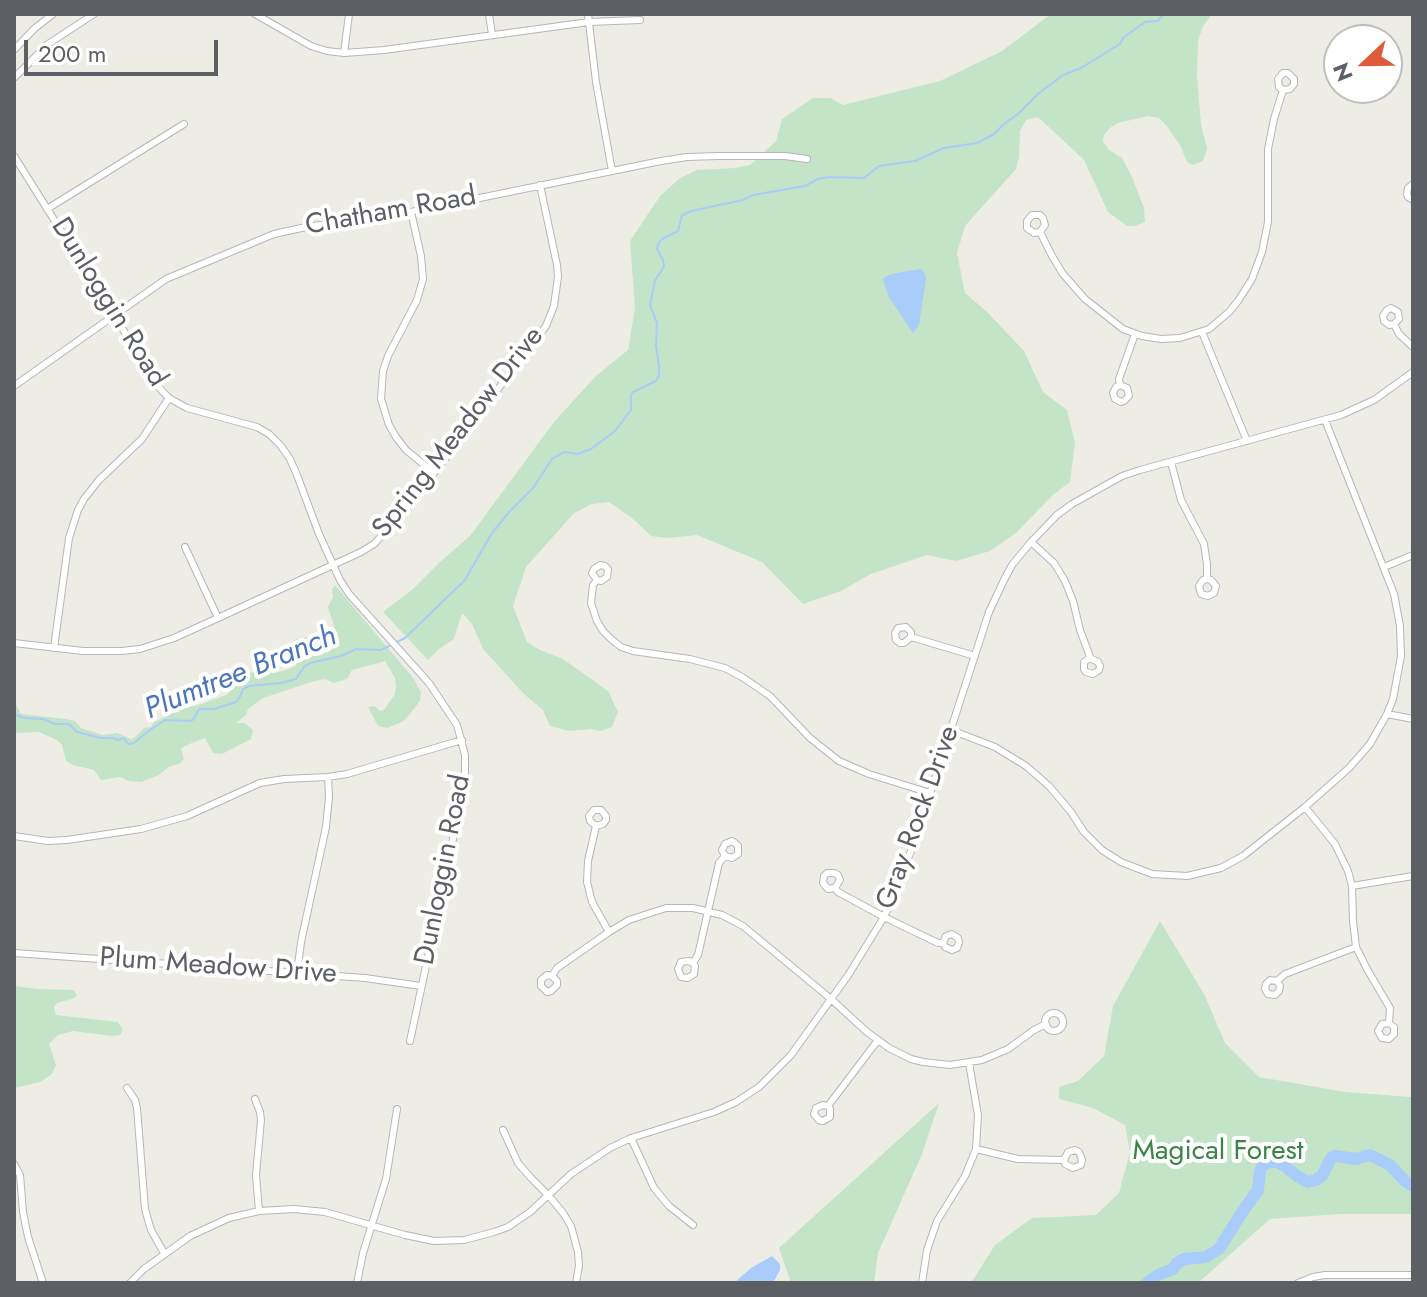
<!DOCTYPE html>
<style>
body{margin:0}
#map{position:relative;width:1427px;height:1297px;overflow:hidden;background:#eeede5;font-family:Jost,sans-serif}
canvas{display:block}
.frame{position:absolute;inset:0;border:16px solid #5c5f64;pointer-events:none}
.north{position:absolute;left:1323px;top:24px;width:80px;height:80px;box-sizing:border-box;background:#fff;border:2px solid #bebfc1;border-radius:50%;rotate:248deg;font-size:22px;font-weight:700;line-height:32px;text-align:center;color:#5c5f64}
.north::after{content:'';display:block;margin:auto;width:28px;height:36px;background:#de5c3a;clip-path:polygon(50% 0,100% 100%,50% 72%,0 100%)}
.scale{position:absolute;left:24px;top:40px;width:194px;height:36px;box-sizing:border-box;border:4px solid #5c5f64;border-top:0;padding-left:10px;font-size:24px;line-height:28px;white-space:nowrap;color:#5c5f64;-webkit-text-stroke:6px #fff;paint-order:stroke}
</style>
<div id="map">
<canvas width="1427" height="1297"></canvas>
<div class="frame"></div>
<div class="north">N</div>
<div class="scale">200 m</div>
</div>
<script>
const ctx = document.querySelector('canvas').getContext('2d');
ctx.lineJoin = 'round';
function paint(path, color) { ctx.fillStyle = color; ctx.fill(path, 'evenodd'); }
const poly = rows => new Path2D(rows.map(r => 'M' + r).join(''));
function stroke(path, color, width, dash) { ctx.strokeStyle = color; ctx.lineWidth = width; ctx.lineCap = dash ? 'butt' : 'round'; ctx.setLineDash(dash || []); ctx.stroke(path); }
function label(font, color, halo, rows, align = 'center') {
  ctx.font = font + ' Jost,sans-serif'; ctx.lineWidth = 8; ctx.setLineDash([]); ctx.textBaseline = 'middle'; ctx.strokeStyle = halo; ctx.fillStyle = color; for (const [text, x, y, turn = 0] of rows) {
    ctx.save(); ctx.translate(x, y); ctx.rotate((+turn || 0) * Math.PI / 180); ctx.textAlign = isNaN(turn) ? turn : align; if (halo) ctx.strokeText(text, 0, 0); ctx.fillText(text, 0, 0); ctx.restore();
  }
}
const green = poly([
 [1051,14,1212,14,1203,26,1198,41,1197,75,1201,125,1207,149,1203,161,1193,165,1187,162,1180,145,1166,125,1159,118,1148,116,1118,123,1110,128,1104,135,1103,141,1109,150,1122,158,1132,177,1144,208,1145,222,1135,226,1127,226,1108,212,1084,160,1038,117,1026,120,1020,131,1019,157,1016,169,965,226,957,253,965,293,987,312,1024,351,1043,392,1067,410,1075,442,1070,482,1053,495,1016,533,990,551,956,561,927,555,871,574,841,591,803,604,762,562,697,535,668,538,651,536,632,518,609,502,592,504,574,513,526,567,513,606,527,642,540,650,563,659,608,691,618,712,612,727,600,731,591,729,569,731,550,726,543,710,524,694,483,649,472,624,462,613,454,639,439,649,428,660,383,612,413,589,441,561,470,536,554,422,596,376,628,350,635,308,630,241,660,196,680,178,697,170,735,168,750,165,776,141,782,119,813,98,830,98,843,105,940,81,1002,51],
 [335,585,414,679,421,692,420,701,406,719,400,723,387,728,378,726,368,707,375,706,380,711,384,710,395,694,396,687,395,678,385,661,352,670,347,679,333,683,326,679,314,681,263,698,248,709,246,715,236,723,244,723,253,730,251,739,222,754,213,753,205,738,194,742,181,748,184,759,179,764,170,766,159,775,141,782,129,781,120,777,101,780,94,770,73,765,66,761,62,745,57,740,39,732,14,733,14,700,21,714,66,719,75,721,81,728,102,735,117,733,131,739,134,738,144,728,151,727,154,722,185,707,196,706,226,695,234,688,236,676,239,672,269,673,283,671,296,666,296,659,290,653,289,644,296,639,308,637,311,645,309,656,319,656,331,651,337,635,328,607,333,597,332,589],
 [1160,921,1204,994,1225,1043,1259,1077,1345,1092,1410,1097,1413,1095,1413,1214,1341,1214,1270,1219,1198,1283,971,1283,995,1245,1032,1218,1096,1215,1119,1193,1130,1151,1125,1125,1093,1108,1059,1099,1059,1087,1078,1081,1104,1056,1113,1006],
 [14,986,38,989,73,990,77,995,75,998,57,1003,54,1007,56,1015,118,1022,123,1029,120,1035,112,1036,73,1031,58,1035,49,1044,56,1065,52,1074,40,1082,14,1088],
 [939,1103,922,1154,878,1253,874,1283,789,1283,790,1280,779,1248]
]);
const water = poly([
 [920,269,924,272,926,278,919,325,913,333,889,297,883,280,885,277,891,274],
 [772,1256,780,1264,780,1270,773,1283,734,1283,751,1268]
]);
const stream = poly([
 [14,714,24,718,43,719,55,724,69,724,77,732,101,738,113,738,118,740,124,738,128,744,134,743,147,732,165,720,190,721,194,719,199,709,214,709,236,702,240,697,243,689,249,686,281,683,296,679,304,667,310,663,341,656,356,649,381,650,405,638,465,580,492,533,510,511,533,488,552,459,564,452,578,454,591,449,615,431,631,410,631,395,633,392,656,381,659,376,659,366,656,346,657,323,650,305,655,280,664,267,663,260,657,249,658,244,662,239,678,231,682,215,691,211,743,200,753,195,805,186,818,179,828,177,864,178,879,166,915,161,944,148,977,143,994,134,1004,124,1018,114,1038,94,1063,75,1081,68,1120,44,1123,38,1145,22,1158,21,1163,14]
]);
const river = poly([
 [1147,1283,1158,1275,1173,1269,1177,1263,1184,1259,1206,1257,1219,1249,1243,1211,1258,1190,1260,1171,1263,1165,1270,1162,1277,1162,1285,1166,1297,1176,1308,1182,1316,1180,1322,1176,1331,1158,1335,1156,1356,1159,1370,1155,1390,1165,1405,1181,1413,1186]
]);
const minor = poly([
 [255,14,311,46,327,51,344,53,384,50,589,22,640,20],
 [489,14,492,35],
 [588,14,596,82,612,171],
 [14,50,34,29,53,14],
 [344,53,349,14],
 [14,78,48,44,94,14],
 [14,156,134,347,152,379,163,392,169,398,187,408,257,427,269,434,281,446,290,459,297,475,319,534,340,580,349,594,429,683,457,725,465,755,465,783,410,1041],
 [1413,184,1408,188,1407,194,1408,197,1413,200],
 [47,209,184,124],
 [411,212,421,256,423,279,417,300,388,356,383,371,381,399,389,425,396,437,406,450,433,472],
 [1040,232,1045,225,1043,218,1040,215,1032,215,1027,221,1027,228,1034,233,1040,232,1052,256,1063,274,1085,299,1123,329,1142,336,1161,339,1180,338,1209,329,1229,312,1238,301,1252,279,1262,252,1268,222,1268,149,1274,119,1283,90,1290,89,1294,84,1294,79,1288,73,1283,73,1278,79,1279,87,1283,90],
 [1394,324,1399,319,1398,312,1391,308,1387,310,1383,316,1384,321,1389,325,1394,324,1399,334,1413,347],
 [1202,332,1247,441],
 [1120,385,1116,387,1113,393,1115,399,1121,402,1124,401,1129,396,1127,388,1120,385,1119,379,1135,334],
 [14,386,166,279,274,234,306,227,411,212,661,161,687,157,718,156,785,156,807,159],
 [1171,462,1181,500,1204,544,1207,564,1207,579,1203,580,1199,586,1201,594,1208,596,1214,593,1216,586,1211,580,1207,579],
 [1031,542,1054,563,1065,581,1073,601,1080,630,1089,654,1090,658,1084,662,1084,669,1086,672,1093,674,1099,670,1100,666,1098,662,1090,658],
 [185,547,218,618],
 [1384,567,1413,555],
 [597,580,592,573,594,569,600,565,605,566,608,569,607,577,601,581,597,580,593,585,591,603,597,621,603,631,611,639,621,647,633,651,690,659,725,668,742,677,770,696,810,738,839,761,869,774,930,793],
 [911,637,904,643,900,643,896,640,895,633,898,628,906,627,911,632,911,637,975,656],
 [14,643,83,651,122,651,140,649,174,638,218,618,361,552,374,544,405,511,546,326,554,306,558,277,557,265,540,185],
 [54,648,69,538,78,510,84,499,99,480,142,439,169,398],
 [1387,714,1413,719],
 [951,730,995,747,1026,766,1049,786,1071,812,1084,832,1102,850,1121,862,1152,874,1187,876,1221,868,1243,856,1305,807,1349,768,1370,744,1387,714,1393,699,1401,656,1400,626,1394,594,1325,420],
 [1305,807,1335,844,1348,871,1352,886,1353,921,1356,947,1367,969,1390,1008,1389,1023,1382,1024,1378,1031,1382,1038,1389,1039,1394,1034,1394,1027,1389,1023],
 [596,826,603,824,606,820,606,816,601,810,594,810,589,816,590,821,596,826,588,861,587,882,592,902,609,932],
 [14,836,48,841,67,840,141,829,187,816,260,783,284,779,328,777,347,774,462,740],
 [1352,886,1413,876],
 [835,888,828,889,823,883,824,876,827,873,834,873,838,875,840,880,835,888,838,892,884,917,938,943,943,943,946,936,952,934,958,938,959,942,957,948,952,950,945,947,943,943],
 [14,953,297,973,365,978,421,986],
 [693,963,695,966,694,974,688,978,681,977,678,969,681,962,689,961,693,963,698,955,719,863,725,856,732,858,738,854,738,846,735,843,732,841,725,844,722,850,725,856],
 [297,973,301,942,326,827,329,797,328,777],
 [552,976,547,975,541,980,541,986,547,992,551,991,557,985,557,981,552,976,557,968,609,932,629,920,666,908,693,908,722,915,743,926,831,999,867,1032,889,1048,911,1059,923,1062,950,1065,982,1060,1008,1049,1034,1030,1046,1024],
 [1277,981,1270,980,1266,984,1265,989,1268,994,1275,995,1279,991,1280,986,1277,981,1285,974,1356,947],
 '1045 1022a9 9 0 1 1 18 0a9 9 0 1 1-18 0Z',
 [127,1088,135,1100,137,1108,145,1209,151,1230,164,1253],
 [255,1099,260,1112,261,1120,256,1175,259,1211],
 [828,1106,830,1109,830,1117,823,1121,819,1120,814,1114,816,1108,823,1105,828,1106,878,1040],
 [503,1130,518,1163,531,1178,549,1196,563,1213,571,1226,578,1252,579,1266,576,1283],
 [631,1138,654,1188,669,1206,693,1225],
 [976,1149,1018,1159,1064,1160,1065,1164,1073,1168,1081,1165,1082,1160,1079,1152,1075,1150,1068,1152,1064,1160],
 [14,1164,20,1175,23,1212,28,1237,43,1283],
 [130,1283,144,1269,190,1236,229,1218,259,1211,294,1209,325,1212,405,1235,434,1241,464,1240,494,1232,508,1227,530,1212,571,1174,610,1148,631,1138,714,1112,736,1102,759,1087,791,1055,849,974,884,917,913,846,989,612,1004,580,1012,565,1031,542,1057,515,1072,504,1122,476,1140,470,1341,415,1374,400,1413,372],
 [357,1283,363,1253,386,1179,397,1109],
 [922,1283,927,1250,937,1221,965,1176,976,1149,978,1115,969,1063],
 [1298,1283,1313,1277,1325,1275,1413,1275]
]);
const streetNames = [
 ["Chatham Road",391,212,-10],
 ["Dunloggin Road",108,303,58],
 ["Spring Meadow Drive",459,433,-52],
 ["Gray Rock Drive",919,818,-70],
 ["Dunloggin Road",444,870,-79],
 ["Plum Meadow Drive",218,967,4]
];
const parkNames = [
 ["Magical Forest",1218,1152]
];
const waterNames = [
 ["Plumtree Branch",241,674,-22]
];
paint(green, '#c3e4c7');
paint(water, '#a9ccfa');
stroke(stream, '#a9ccfa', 2);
stroke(river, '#a9ccfa', 12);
stroke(minor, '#b5b6bb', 8);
stroke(minor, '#fff', 6);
label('28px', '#5c5f64', '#fff', streetNames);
label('28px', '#3b8448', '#fff', parkNames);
label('italic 30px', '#4d75bc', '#fff', waterNames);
</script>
